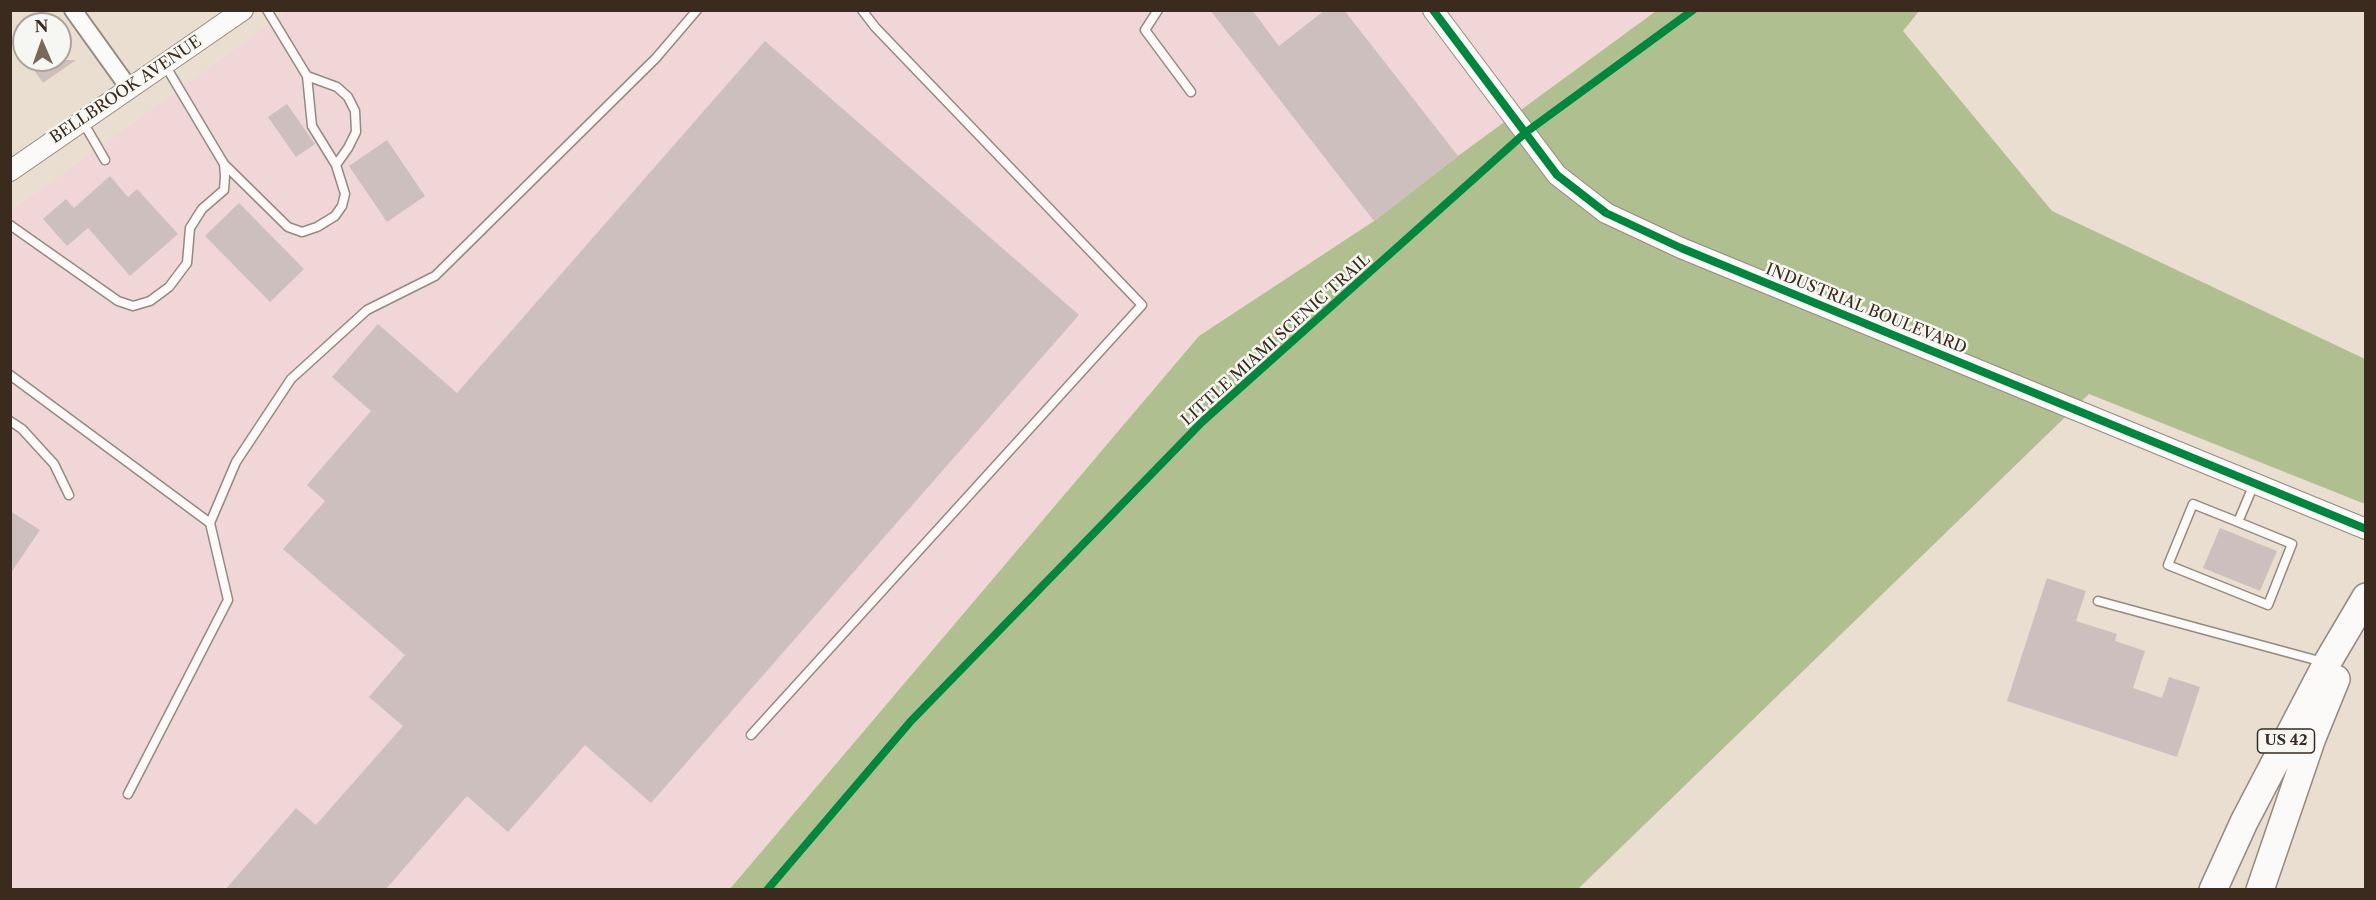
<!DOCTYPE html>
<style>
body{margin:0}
#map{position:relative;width:2376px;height:900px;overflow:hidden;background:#eaded0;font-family:"Libre Caslon Text",serif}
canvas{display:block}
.frame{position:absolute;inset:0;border:12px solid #3b2a1e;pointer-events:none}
.north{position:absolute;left:12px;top:12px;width:60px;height:60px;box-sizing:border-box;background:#f6f6f2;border:2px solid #aba49d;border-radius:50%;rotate:358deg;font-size:16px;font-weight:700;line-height:24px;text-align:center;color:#3b2a1e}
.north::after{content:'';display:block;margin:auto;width:21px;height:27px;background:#78695c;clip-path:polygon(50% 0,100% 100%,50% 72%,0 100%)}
</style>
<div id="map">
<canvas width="2376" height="900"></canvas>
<div class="frame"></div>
<div class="north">N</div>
</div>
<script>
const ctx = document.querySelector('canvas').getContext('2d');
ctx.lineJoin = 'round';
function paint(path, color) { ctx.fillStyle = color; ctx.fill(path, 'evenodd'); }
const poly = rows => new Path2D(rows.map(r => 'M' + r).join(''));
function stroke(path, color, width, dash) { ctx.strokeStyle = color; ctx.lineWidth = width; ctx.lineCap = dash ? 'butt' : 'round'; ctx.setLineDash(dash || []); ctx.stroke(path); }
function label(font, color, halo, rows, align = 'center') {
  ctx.font = font + ' "Libre Caslon Text",serif'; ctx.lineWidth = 5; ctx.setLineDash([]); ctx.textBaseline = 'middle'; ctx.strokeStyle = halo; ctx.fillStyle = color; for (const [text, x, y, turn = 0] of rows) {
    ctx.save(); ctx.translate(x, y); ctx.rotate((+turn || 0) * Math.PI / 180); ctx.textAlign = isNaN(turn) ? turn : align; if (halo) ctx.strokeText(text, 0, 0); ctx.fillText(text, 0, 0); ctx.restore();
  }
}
const built = poly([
 [288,11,1656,11,1458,156,1374,221,1199,336,729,889,11,889,10,212]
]);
const forest = poly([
 [1656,11,1919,11,1903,31,2052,211,2365,359,2365,504,2089,394,1578,889,729,890,1199,336,1374,221,1458,156]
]);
const building = poly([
 [1210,10,1252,10,1279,46,1325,10,1344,10,1458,156,1374,221],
 [765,41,1079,315,651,803,585,745,508,832,467,796,385,890,225,890,296,808,316,825,403,726,369,697,405,655,283,549,325,501,307,485,371,411,332,377,378,324,457,393],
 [27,60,76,60,43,83],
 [287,104,315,144,296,157,268,117],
 [387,140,425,196,387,222,349,166],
 [110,176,128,197,137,189,178,234,130,276,88,228,67,246,43,219,66,199,74,208],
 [239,203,304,269,270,302,205,236],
 [10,511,40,530,10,574],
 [2220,528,2277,551,2260,591,2203,568],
 [2047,578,2086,591,2076,621,2117,634,2115,641,2145,651,2133,688,2162,698,2169,677,2200,687,2177,757,2007,701]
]);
const service = poly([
 [1158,10,1145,30,1191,92],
 [307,76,337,87,348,97,355,111,356,132,348,148,336,165],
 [83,122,105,160],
 [224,164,288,227,302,232,317,227,335,216,342,206,345,194,336,165,312,126,307,76,267,10],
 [10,225,118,301,133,306,150,301,169,287,187,263,190,228,202,209,224,190,225,176,224,164,165,65],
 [10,375,210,523],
 [10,421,22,429,54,464,69,495],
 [2238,522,2193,504,2168,565,2268,605,2292,544,2238,522,2254,484],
 [2098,601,2323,662],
 [751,735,1142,305,875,27,862,10],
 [128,794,228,600,210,523,236,462,291,379,367,310,435,276,656,58,697,10]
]);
const minor = poly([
 [73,10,129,88]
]);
const tertiary = poly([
 [1433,10,1557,175,1606,213,1681,248,2366,529],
 [10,171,243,10]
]);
const trunk = poly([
 [2213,890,2244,822,2327,663,2366,597],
 [2260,890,2312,738,2336,679]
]);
const cycleway = poly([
 [1433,10,1557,175,1606,213,1681,248,2366,529],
 [767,890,911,721,1202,422,1525,133,1693,10]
]);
const shields = [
 [2286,741,57]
];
const shieldNames = [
 ["US 42",2286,741]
];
const streetNames = [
 ["BELLBROOK AVENUE",126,90,-34],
 ["INDUSTRIAL BOULEVARD",1866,309,22],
 ["LITTLE MIAMI SCENIC TRAIL",1276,340,-42]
];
paint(built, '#f0d6d7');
paint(forest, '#b0bf8f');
paint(building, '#cdbfbd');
stroke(service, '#948a81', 11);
stroke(minor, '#948a81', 20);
stroke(tertiary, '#948a81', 22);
stroke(trunk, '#948a81', 30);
stroke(service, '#fcfaf8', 8);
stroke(minor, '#fcfaf8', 16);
stroke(tertiary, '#fcfaf8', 20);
stroke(trunk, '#fcfaf8', 27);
stroke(cycleway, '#00873e', 8);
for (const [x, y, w] of shields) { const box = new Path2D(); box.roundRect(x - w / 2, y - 12, w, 24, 4.5); ctx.fillStyle = '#f6f6f2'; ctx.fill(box); stroke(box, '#3b2a1e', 1.5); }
label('bold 15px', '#3b2a1e', null, shieldNames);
label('16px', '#3b2a1e', '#f6f6f2', streetNames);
</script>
